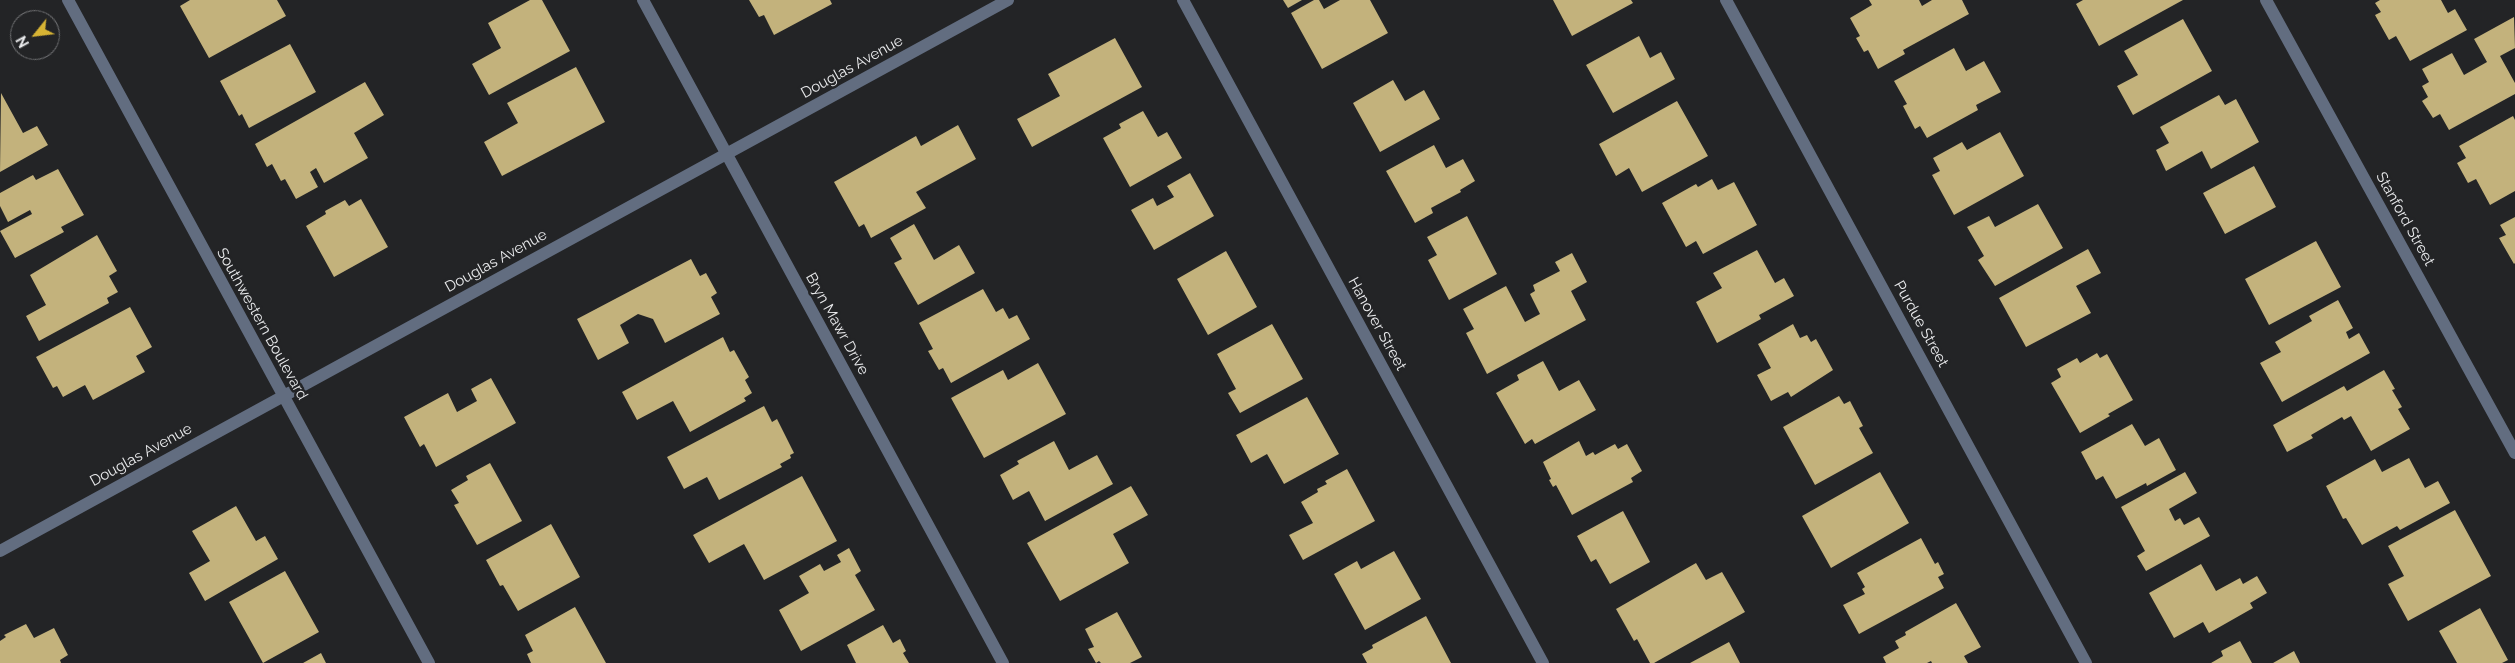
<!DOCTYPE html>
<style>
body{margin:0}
#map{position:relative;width:2515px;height:663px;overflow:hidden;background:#232426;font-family:Raleway,sans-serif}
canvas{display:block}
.north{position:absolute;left:10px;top:10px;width:50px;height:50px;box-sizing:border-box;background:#232426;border:1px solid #737476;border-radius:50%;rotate:241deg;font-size:14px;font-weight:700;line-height:20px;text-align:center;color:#eaebed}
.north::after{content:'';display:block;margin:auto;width:18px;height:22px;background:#d7b434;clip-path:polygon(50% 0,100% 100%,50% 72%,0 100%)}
</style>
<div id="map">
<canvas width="2515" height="663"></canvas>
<div class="north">N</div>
</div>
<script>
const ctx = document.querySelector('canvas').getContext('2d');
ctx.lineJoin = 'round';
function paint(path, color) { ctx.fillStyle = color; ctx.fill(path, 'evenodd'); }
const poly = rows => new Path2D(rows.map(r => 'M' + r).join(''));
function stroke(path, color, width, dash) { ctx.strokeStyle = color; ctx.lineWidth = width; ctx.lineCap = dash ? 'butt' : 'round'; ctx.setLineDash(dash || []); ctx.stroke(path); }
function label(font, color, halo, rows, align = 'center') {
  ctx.font = font + ' Raleway,sans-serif'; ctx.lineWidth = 5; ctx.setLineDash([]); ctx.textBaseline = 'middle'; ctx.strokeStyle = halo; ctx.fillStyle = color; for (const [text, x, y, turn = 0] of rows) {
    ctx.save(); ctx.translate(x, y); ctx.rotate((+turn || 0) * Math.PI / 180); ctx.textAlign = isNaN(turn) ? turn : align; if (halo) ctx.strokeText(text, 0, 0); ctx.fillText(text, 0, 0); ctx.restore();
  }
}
const building = poly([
 [190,0,277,0,286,16,209,58,180,6],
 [530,0,542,0,570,51,489,95,472,64,501,48,488,23],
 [749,0,830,0,832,4,774,35,764,15,759,17],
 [1283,0,1302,0,1288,8],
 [1314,0,1319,0,1324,9,1340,0,1370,0,1388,33,1322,69,1291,13],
 [1553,0,1631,0,1633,3,1572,36],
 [1869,0,1919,0,1922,6,1932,0,1962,0,1969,14,1903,50,1905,54,1878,69,1868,50,1864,52,1856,38,1860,36,1850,18,1872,5],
 [2083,0,2183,0,2099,46,2076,4],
 [2380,0,2441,0,2448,13,2455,9,2467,30,2410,61,2396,36,2389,40,2375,15,2381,12,2375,3],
 [2514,17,2515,48,2500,56,2515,83,2515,94,2449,130,2440,114,2433,118,2422,101,2428,97,2422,86,2429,82,2422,69,2452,53,2464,75,2487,62,2474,39],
 [2183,19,2212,71,2133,115,2117,86,2138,75,2124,51],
 [1639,36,1650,58,1661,52,1675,79,1613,113,1586,65],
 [1115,38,1142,87,1032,147,1017,119,1060,96,1048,74],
 [290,44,316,92,249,128,242,114,239,116,220,81],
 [1954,48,1966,71,1984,61,2001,92,1976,105,1978,110,1927,138,1920,126,1915,129,1903,106,1907,104,1894,81],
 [576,67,605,122,502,176,484,142,518,123,507,103],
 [1393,80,1405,101,1424,90,1440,119,1380,152,1353,103],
 [365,82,384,115,354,133,368,158,324,183,316,168,310,172,318,187,296,199,285,179,281,181,272,164,267,167,255,144],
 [1,93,23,133,37,126,48,145,0,172],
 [2219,95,2225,105,2236,99,2259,142,2211,169,2202,151,2166,171,2156,150,2169,143,2160,127],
 [1677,101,1708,156,1642,192,1629,168,1616,176,1599,144],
 [1143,111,1158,137,1167,132,1182,158,1130,187,1103,138,1121,128,1119,124],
 [2513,116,2515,120,2515,191,2490,205,2476,179,2468,183,2457,163,2466,158,2459,146],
 [958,125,976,159,916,192,926,208,871,238,864,224,859,227,834,182,916,136,921,146],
 [2000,132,2024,176,1954,215,1932,175,1940,171,1933,158,1962,142,1967,150],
 [1434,145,1446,168,1463,159,1475,181,1460,190,1461,192,1431,208,1433,213,1415,223,1386,171],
 [2254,166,2276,207,2225,234,2203,193],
 [58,169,84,215,61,227,64,232,15,258,0,231,32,214,30,210,8,222,0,206,0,193,33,175,36,180],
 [1190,173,1214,216,1154,250,1131,210,1153,198,1157,206,1174,197,1167,186],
 [1712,179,1718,190,1734,182,1757,225,1703,254,1696,241,1686,247,1662,203,1696,184,1698,187],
 [361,199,388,247,334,277,306,226,326,214,325,211,345,200,349,206],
 [2038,204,2063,248,1995,286,1978,260,1984,256,1967,227,1989,216,1995,227],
 [1467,216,1497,274,1449,300,1428,260,1437,255,1427,237],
 [2515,217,2515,263,2514,264,2499,238,2506,235,2500,225],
 [914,224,934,260,959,245,975,273,918,305,894,263,902,259,890,238],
 [97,235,117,271,109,276,118,292,107,298,109,303,39,341,26,316,46,305,30,275],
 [2316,241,2341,287,2269,325,2245,279],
 [2088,249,2101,273,2076,286,2091,313,2026,347,1999,298],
 [1757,250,1775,283,1784,278,1794,296,1759,315,1761,319,1717,343,1696,302,1722,288,1713,273],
 [1226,251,1257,307,1208,335,1177,279],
 [1572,253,1587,282,1571,291,1586,320,1487,374,1466,333,1474,329,1463,309,1506,286,1525,322,1540,314,1530,294,1535,291,1533,285,1560,271,1555,262],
 [691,259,700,276,706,273,717,293,711,297,720,314,665,343,653,319,638,314,620,325,629,343,598,360,577,319],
 [983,289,996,312,1003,308,1009,319,1017,315,1030,339,951,383,943,368,939,370,928,351,933,349,919,323],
 [2338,300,2353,328,2346,332,2349,339,2359,333,2370,353,2282,402,2260,363,2281,352,2275,342,2312,321,2309,316],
 [130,307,152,347,136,356,145,372,93,400,85,385,63,397,57,386,53,388,36,357],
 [1272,324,1303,379,1240,413,1228,393,1236,389,1217,354],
 [1793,324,1800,338,1807,335,1811,342,1816,339,1833,370,1791,397,1788,392,1771,401,1757,375,1771,368,1758,344],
 [723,337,730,352,734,350,749,377,745,380,752,393,744,398,746,401,690,432,673,401,637,420,622,392],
 [2097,353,2100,358,2107,354,2133,400,2108,414,2110,416,2080,433,2051,383,2061,377,2057,369,2077,358,2080,363],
 [1543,361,1559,391,1579,380,1596,410,1535,444,1532,439,1525,444,1496,393,1519,380,1517,375],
 [1038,363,1066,414,984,458,951,398,1003,370,1008,380],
 [2384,370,2395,389,2392,390,2402,407,2398,409,2410,429,2371,451,2351,416,2344,420,2342,417,2311,435,2313,438,2287,452,2273,425,2344,386,2347,391],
 [491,378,516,423,436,467,424,444,420,447,404,417,448,393,457,412,477,401,471,389],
 [1839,396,1844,404,1850,401,1863,426,1859,428,1873,453,1815,485,1783,427],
 [1307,397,1339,454,1284,484,1267,454,1251,463,1236,435],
 [764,406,772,422,777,419,794,453,790,455,791,458,780,464,782,467,719,500,707,477,684,489,667,457],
 [2132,424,2145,446,2159,438,2176,470,2147,486,2146,483,2116,499,2103,476,2096,480,2081,452],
 [1054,441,1069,470,1097,455,1113,484,1045,521,1029,491,1013,500,1000,475,1019,464,1017,461],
 [1579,441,1586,456,1593,452,1595,455,1615,444,1618,449,1627,444,1642,471,1631,478,1633,482,1572,515,1556,485,1553,487,1549,480,1551,479,1543,462],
 [2409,458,2425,488,2438,481,2450,503,2400,530,2397,526,2362,545,2346,518,2343,519,2326,486,2375,459,2382,472],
 [490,463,522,521,477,545,454,505,459,503,451,490,468,480,466,476],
 [1347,469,1375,521,1303,560,1289,535,1313,523,1301,502,1318,492,1317,489,1327,484,1325,481],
 [1880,472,1909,523,1831,568,1802,516],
 [2185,472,2197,493,2169,509,2175,521,2180,518,2184,525,2199,517,2210,536,2146,571,2137,556,2145,551,2121,507],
 [802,476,837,541,764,580,744,544,709,563,693,535],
 [1131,486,1148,515,1113,534,1129,563,1060,601,1027,543],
 [236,506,256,541,265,536,278,559,205,601,189,573,210,561,192,531],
 [2455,510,2491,576,2408,621,2388,584,2404,576,2388,546],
 [1623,511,1650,562,1610,584,1596,559,1591,562,1577,536],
 [551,524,580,577,518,611,503,585,500,586,486,560],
 [1921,538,1935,564,1938,562,1944,574,1938,577,1944,588,1859,634,1843,605,1865,594,1862,589,1865,587,1857,573],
 [849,548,861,571,855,575,875,610,801,651,779,610,809,593,799,576,820,564,824,571,841,562,837,555],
 [1394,551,1421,599,1365,630,1334,574,1357,561,1361,569],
 [1696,563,1706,580,1722,572,1745,612,1654,663,1650,663,1637,639,1634,641,1616,609],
 [2201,564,2216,591,2240,578,2243,584,2257,576,2267,593,2250,603,2253,608,2209,633,2203,622,2174,638,2149,593],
 [285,571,319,632,263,663,229,602],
 [1956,603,1981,647,1964,656,1968,663,1932,663,1931,661,1927,663,1886,663,1883,657,1899,648,1895,641,1906,635,1905,632],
 [575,607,606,663,531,663,527,654,533,651,525,635],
 [2480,608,2508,660,2502,663,2457,663,2439,631],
 [1117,612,1142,657,1130,663,1101,663,1099,661,1096,663,1088,649,1094,647,1085,629],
 [1426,616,1451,663,1367,663,1362,654,1373,648,1372,645],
 [26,624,34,638,54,628,68,655,60,660,61,663,0,663,0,641,6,637,4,635],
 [883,625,893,643,900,639,906,651,903,653,909,663,856,663,847,645],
 [2240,641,2252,663,2211,663,2223,656,2221,651],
 [1729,642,1740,663,1690,663],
 [2294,651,2300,663,2273,663],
 [321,653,326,663,303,663]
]);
const minor = poly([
 [68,0,429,663],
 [643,0,1003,663],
 [1183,0,1543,663],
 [1726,0,2086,663],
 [2266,0,2515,453],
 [0,551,1008,0]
]);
const streetNames = [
 ["Douglas Avenue",852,67,-29],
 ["Stanford Street",2405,219,61],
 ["Douglas Avenue",496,261,-29],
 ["Southwestern Boulevard",262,324,61],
 ["Bryn Mawr Drive",837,324,61],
 ["Hanover Street",1377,324,61],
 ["Purdue Street",1921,324,61],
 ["Douglas Avenue",141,455,-29]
];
paint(building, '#c3b27c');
stroke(minor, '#626d80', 12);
label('15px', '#eaebed', '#232426', streetNames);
</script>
